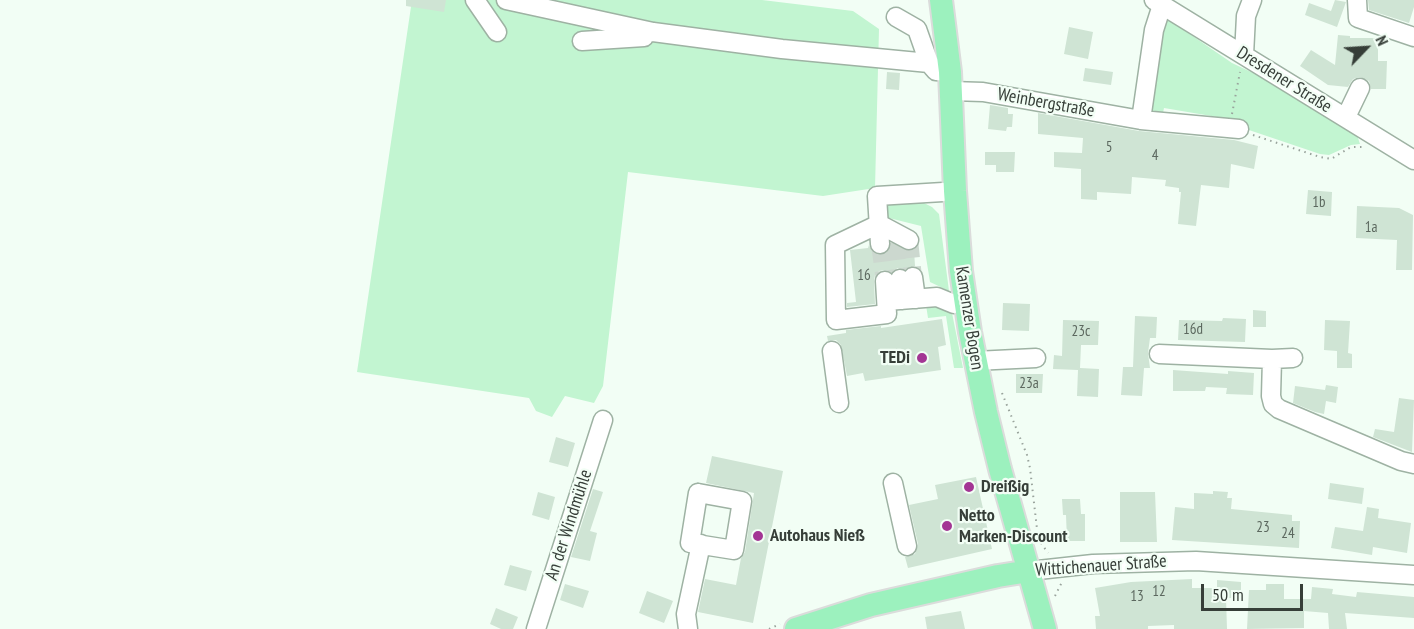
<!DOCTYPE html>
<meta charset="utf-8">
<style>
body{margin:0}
#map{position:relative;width:1414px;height:629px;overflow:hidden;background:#f2fef5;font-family:"PT Sans Narrow",sans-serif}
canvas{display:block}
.north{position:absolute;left:1336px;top:18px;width:60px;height:60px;-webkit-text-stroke:4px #f2fef5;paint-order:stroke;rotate:65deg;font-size:16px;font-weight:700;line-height:24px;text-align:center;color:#363e38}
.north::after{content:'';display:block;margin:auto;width:21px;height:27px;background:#363e38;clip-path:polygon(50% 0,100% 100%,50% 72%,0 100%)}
.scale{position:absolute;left:1201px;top:584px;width:102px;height:27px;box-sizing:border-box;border:3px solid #363e38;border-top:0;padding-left:8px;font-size:18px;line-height:21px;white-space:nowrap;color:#363e38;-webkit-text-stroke:4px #f2fef5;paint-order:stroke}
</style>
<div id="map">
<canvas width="1414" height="629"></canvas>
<div class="north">N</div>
<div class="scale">50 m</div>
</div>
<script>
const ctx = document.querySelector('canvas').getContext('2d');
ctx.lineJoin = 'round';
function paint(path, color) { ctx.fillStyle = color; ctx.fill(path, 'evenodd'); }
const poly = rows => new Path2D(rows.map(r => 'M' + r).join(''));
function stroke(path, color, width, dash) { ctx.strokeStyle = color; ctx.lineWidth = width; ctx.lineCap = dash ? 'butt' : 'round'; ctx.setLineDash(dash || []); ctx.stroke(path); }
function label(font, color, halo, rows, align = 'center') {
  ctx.font = font + ' "PT Sans Narrow",sans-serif'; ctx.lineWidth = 4.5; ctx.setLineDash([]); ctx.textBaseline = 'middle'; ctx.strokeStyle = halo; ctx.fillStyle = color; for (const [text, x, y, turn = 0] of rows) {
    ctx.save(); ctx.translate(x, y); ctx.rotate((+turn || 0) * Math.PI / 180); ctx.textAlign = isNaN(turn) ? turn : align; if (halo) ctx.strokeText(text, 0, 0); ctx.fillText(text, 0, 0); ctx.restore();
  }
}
const green = poly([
 [412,0,762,0,853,11,879,29,875,188,823,196,628,172,603,386,594,403,565,396,552,417,536,411,529,398,357,372],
 [1165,17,1232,63,1268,80,1357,135,1360,144,1351,145,1329,155,1320,154,1243,128,1241,121,1164,108,1162,118,1149,113],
 [920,201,932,207,939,214,949,291,930,282,921,226,885,217,884,206,888,202],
 [926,305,945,308,952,313,963,368,954,368,946,316,928,318]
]);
const building = poly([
 [406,0,446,0,444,12,406,6],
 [1335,0,1346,2,1337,27,1305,15,1309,3,1331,11],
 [1368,0,1414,0,1414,7,1409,23,1369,10],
 [1069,27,1093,32,1088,59,1064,54],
 [1338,35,1350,36,1350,38,1378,38,1378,61,1387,61,1386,89,1371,89,1369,81,1360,77,1353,79,1348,87,1328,85,1300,66,1311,50,1335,65],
 [1085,68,1113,72,1111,85,1083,81],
 [887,72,900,73,899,90,886,89],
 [990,105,1008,108,1008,114,1013,114,1012,127,1007,127,1006,131,988,129],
 [1038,113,1139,131,1234,140,1258,146,1254,169,1231,164,1229,188,1201,185,1196,226,1178,224,1181,192,1179,192,1179,188,1165,186,1166,180,1132,177,1131,194,1097,192,1097,200,1081,199,1081,169,1054,167,1054,152,1082,153,1083,138,1038,134],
 [985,152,1015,152,1014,172,996,172,996,165,985,165],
 [1308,190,1332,192,1331,216,1306,214],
 [1357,206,1399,208,1413,215,1412,270,1396,270,1397,240,1356,238],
 [891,243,904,250,914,250,915,266,905,269,898,268,891,272,885,270,879,271,875,275,874,281,875,304,847,307,847,303,856,302,850,250,868,248,869,245,874,254,881,255,890,249],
 [1003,303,1030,304,1029,331,1002,330],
 [1253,310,1266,311,1266,327,1253,327],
 [1135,316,1157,317,1156,338,1150,338,1148,353,1150,368,1144,368,1142,396,1121,395,1123,367,1133,367],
 [1223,318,1246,319,1245,342,1178,340,1179,320,1222,321],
 [942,319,946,345,938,347,941,370,865,381,863,373,847,376,841,345,836,340,828,341,827,336,846,333,846,330,881,326,881,328],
 [1063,320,1099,321,1098,345,1081,345,1080,368,1099,369,1098,397,1077,396,1078,370,1053,369,1054,355,1062,356],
 [1325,320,1350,321,1348,353,1352,354,1352,368,1337,368,1337,351,1324,350],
 [1173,370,1228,374,1228,371,1254,373,1253,395,1226,394,1227,388,1206,387,1205,391,1173,391],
 [1016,374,1043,374,1042,393,1016,393],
 [1326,385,1338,387,1336,403,1326,401,1324,414,1315,412,1293,403,1295,386,1325,390],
 [1399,398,1414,400,1412,452,1373,437,1375,429,1394,432],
 [556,437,575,443,568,467,549,462],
 [712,456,783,471,753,623,698,612,705,579,736,585,741,558,745,552,754,493,706,483],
 [976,477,992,549,908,568,905,557,915,554,918,544,909,505,938,499,935,485],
 [1330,483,1364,488,1362,504,1328,499],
 [593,489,603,492,590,531,597,533,590,561,571,557],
 [1213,491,1228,492,1227,498,1232,498,1231,509,1292,515,1292,521,1300,521,1299,548,1172,540,1175,507,1194,509,1194,493,1213,494],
 [538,492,555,497,549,520,532,515],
 [1120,492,1155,492,1157,542,1120,542],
 [1062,499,1080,499,1081,514,1085,514,1085,541,1067,541,1066,515,1063,515],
 [1367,507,1379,509,1378,518,1411,523,1407,553,1373,547,1372,555,1331,548,1335,527,1363,531],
 [510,565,532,571,526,591,504,585],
 [1192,579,1192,588,1217,588,1217,580,1241,582,1241,598,1226,598,1227,629,1174,629,1174,625,1148,626,1148,629,1096,629,1095,616,1100,616,1095,588,1131,582],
 [565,584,589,591,583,608,560,600],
 [1266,584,1284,584,1284,599,1311,599,1312,587,1333,589,1332,594,1356,597,1357,592,1414,597,1414,618,1345,613,1347,629,1329,629,1328,613,1304,611,1304,628,1247,629,1249,590,1266,590],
 [647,591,673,601,664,623,639,613],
 [496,608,518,617,513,629,501,629,490,624],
 [961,611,965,629,927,629,925,617]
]);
const minorTunnel = poly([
 [909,240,913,277],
 [895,242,900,279],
 [880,244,885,281]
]);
const path = poly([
 [1232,114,1240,72],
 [1253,135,1320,157,1331,159,1351,147,1364,147],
 [1002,393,1027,455,1030,468,1037,529],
 [1041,543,1048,553],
 [1055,596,1062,582],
 [769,629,780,624]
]);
const minor = poly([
 [475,0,497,32],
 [506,0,653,32,782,49,929,63,936,71,950,72],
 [1154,0,1414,160],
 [1357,0,1358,18,1414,37],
 [896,17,917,29,929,63],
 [582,41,644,37],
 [1244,55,1246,16,1252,0],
 [951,91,983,92,1141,120,1239,129],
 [1346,117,1360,88],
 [1141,120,1154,30,1162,5],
 [879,224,835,245,836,320,887,314,885,281],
 [879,224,909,240],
 [880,244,877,196,943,192],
 [913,277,916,299],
 [900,279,902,300],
 [887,301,937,297,954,304],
 [832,351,839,403],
 [1159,354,1272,359,1293,358],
 [1272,359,1271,396,1273,404,1279,409,1401,461,1414,464],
 [975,361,1036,358],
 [893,483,907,546],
 [698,493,742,501,734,550,690,543,698,493],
 [1029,571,1093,564,1196,561,1414,575],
 [536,629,603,420],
 [688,629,686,614,701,544]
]);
const major = poly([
 [941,0,950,72,955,191,961,271,970,332,986,412,1000,469,1045,629],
 [796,629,871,605,998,576,1029,571]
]);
const markers = [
 [922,358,6,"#a33594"],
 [969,487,6,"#a33594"],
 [947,526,6,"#a33594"],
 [758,536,6,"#a33594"]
];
const numberNames = [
 ["5",1109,148],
 ["4",1155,156],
 ["1b",1319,203],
 ["1a",1371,228],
 ["16",864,276],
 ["16d",1193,330],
 ["23c",1081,332],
 ["23a",1029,384],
 ["23",1263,528],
 ["24",1288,534],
 ["12",1159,592],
 ["13",1137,597]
];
const streetNames = [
 ["Dresdener Straße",1284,80,32],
 ["Weinbergstraße",1046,103,10],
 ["Kamenzer Bogen",969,318,81],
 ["An der Windmühle",569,525,-72],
 ["Wittichenauer Straße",1101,566,-4]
];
const poiNames = [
 ["TEDi",910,358,"right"],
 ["Dreißig",981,487],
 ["Netto",959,516],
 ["Marken-Discount",959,537],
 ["Autohaus Nieß",770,536]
];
paint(green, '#c2f5d1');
paint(building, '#cfe4d4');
stroke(minorTunnel, '#ccd8cf', 18, [18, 9]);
stroke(minor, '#9eb2a3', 21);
stroke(major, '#dbdcdb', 26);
stroke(path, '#99a39c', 2, [1.5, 4.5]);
stroke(minor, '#fff', 18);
stroke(major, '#9cf1be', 22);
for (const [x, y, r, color] of markers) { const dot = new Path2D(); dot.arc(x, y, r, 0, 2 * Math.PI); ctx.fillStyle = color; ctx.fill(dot); stroke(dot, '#f2fef5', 2); }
label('15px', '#5c685f', null, numberNames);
label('18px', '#363e38', '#f2fef5', streetNames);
label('bold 18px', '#363e38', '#f2fef5', poiNames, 'left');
</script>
